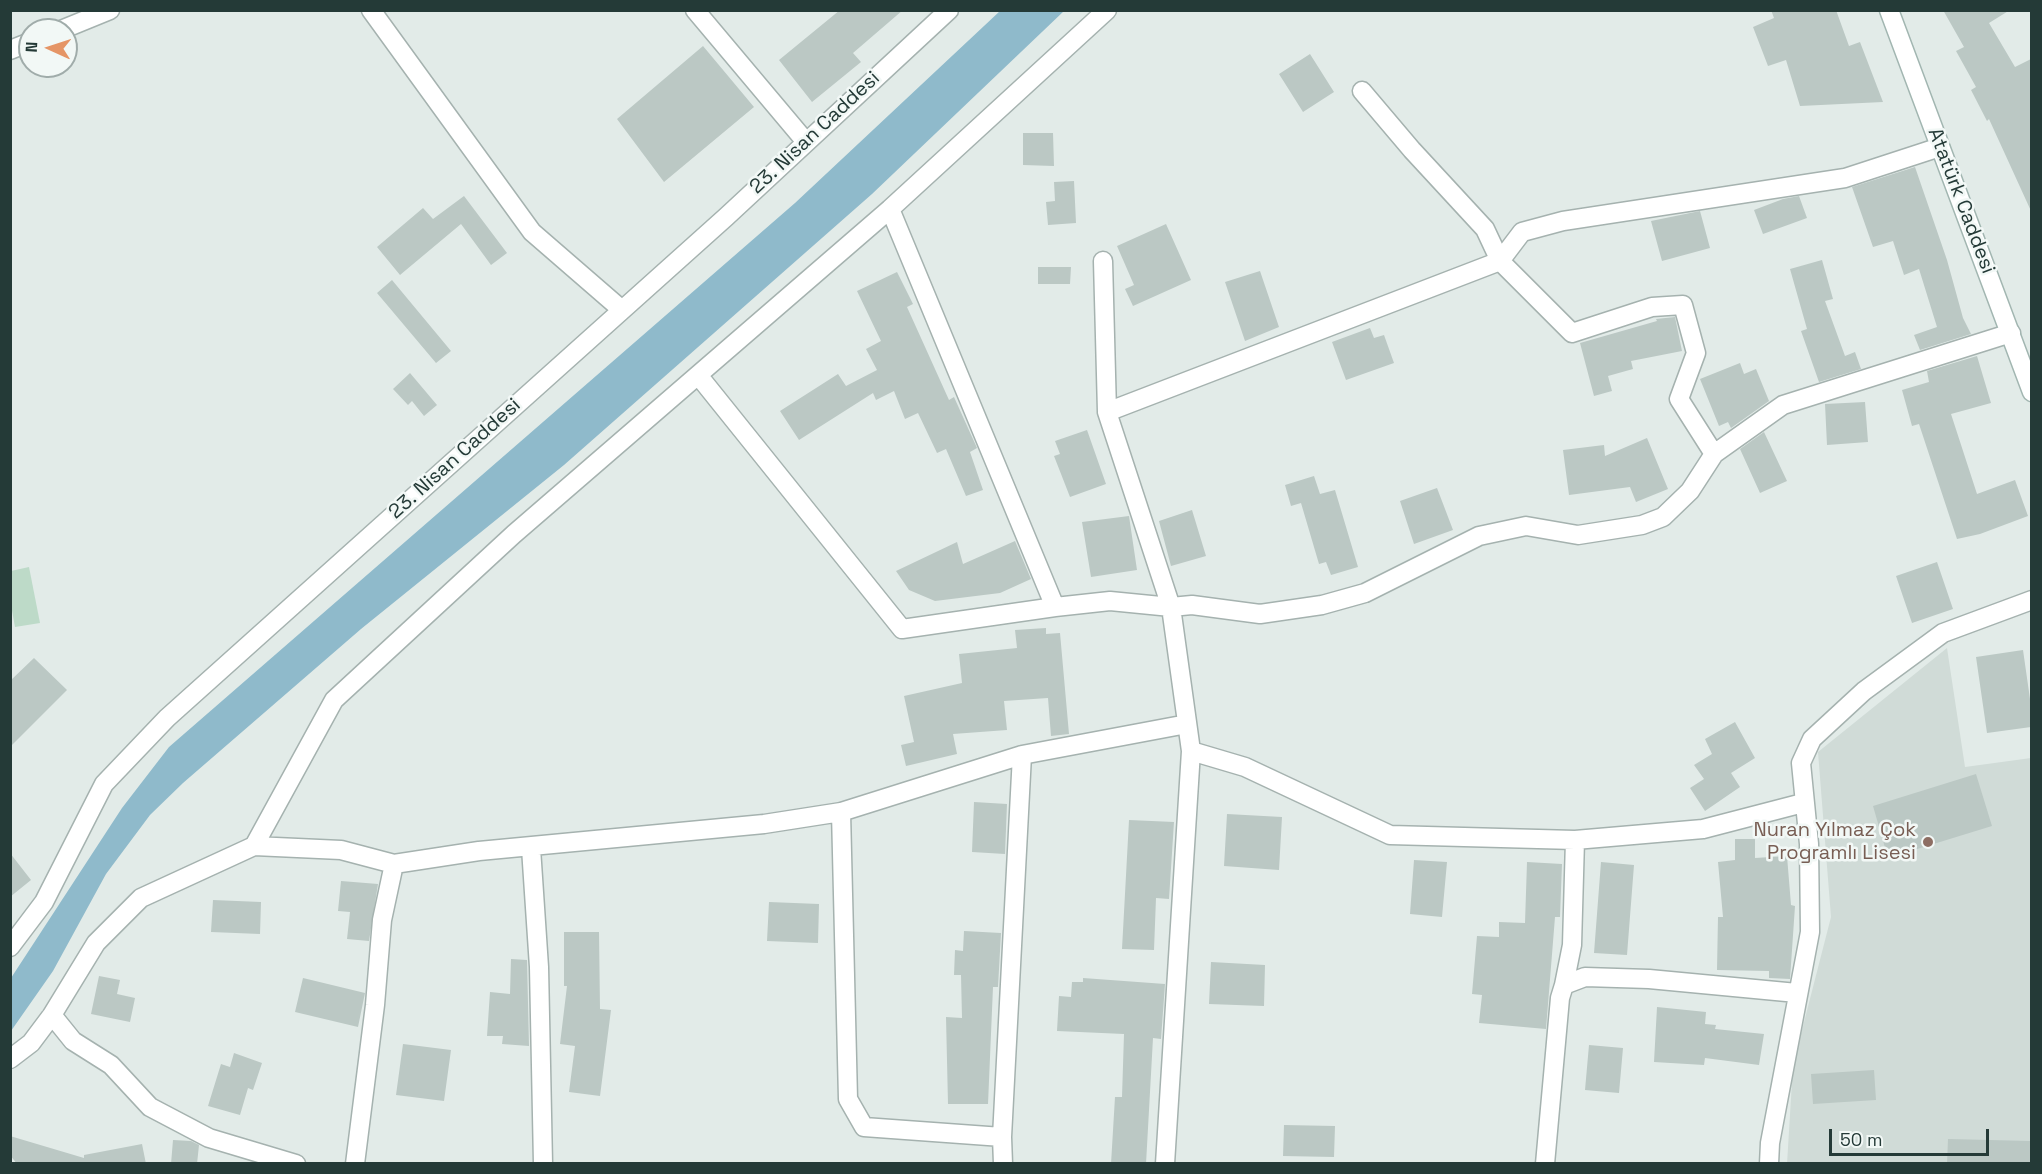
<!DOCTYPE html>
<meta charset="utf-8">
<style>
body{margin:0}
#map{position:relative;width:2042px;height:1174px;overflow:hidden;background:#e2ebe8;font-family:"Space Grotesk",sans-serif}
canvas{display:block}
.frame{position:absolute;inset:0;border:12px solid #243a37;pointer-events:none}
.north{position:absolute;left:18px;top:18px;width:60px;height:60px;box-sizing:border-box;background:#f2f8f6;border:2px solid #a0acaa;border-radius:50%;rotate:273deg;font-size:16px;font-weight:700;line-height:24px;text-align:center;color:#243a37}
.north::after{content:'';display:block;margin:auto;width:21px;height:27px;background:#e59566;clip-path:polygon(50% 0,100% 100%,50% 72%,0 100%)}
.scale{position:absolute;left:1829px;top:1129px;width:160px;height:27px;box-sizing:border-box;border:3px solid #243a37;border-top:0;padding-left:8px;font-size:18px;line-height:21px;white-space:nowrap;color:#243a37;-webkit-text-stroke:4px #f2f8f6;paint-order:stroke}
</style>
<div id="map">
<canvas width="2042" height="1174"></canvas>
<div class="frame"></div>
<div class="north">N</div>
<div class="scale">50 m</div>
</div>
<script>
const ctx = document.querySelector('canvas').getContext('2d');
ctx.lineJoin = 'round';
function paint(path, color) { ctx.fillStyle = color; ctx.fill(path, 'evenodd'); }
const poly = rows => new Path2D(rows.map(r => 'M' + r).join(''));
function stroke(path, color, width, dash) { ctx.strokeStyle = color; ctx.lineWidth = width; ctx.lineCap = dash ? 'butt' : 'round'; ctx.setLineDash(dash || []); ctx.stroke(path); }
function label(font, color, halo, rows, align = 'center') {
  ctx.font = font + ' "Space Grotesk",sans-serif'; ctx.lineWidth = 5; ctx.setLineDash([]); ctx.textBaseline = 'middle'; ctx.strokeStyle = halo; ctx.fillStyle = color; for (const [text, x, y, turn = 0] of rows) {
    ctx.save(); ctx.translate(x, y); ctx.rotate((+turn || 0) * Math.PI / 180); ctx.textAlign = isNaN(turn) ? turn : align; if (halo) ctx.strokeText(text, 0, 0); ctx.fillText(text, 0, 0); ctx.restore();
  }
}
const built = poly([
 [1947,648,1965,767,2031,758,2031,1163,1787,1164,1793,1065,1831,917,1818,752]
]);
const green = poly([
 [29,567,40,623,15,627,11,605,11,571]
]);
const water = poly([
 [1000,11,1064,11,872,194,564,465,361,629,183,783,150,815,106,874,53,971,11,1031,11,978,122,808,169,747,795,203]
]);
const building = poly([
 [840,10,903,10,853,53,861,62,812,102,779,60],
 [1771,10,1836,10,1849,46,1860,42,1883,102,1800,106,1786,60,1768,66,1753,27,1774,18],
 [1943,10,2010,10,1989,23,2015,67,2031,59,2031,211,1989,119,1987,121,1971,90,1976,87,1956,51,1964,47],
 [703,46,754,107,664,182,617,119],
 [1310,54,1334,92,1303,112,1279,74],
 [1023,133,1053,133,1054,166,1023,165],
 [1915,167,1947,260,1963,318,1971,334,1920,350,1914,335,1937,327,1919,269,1904,275,1893,241,1873,247,1852,187],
 [1074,181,1076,223,1048,225,1046,202,1055,201,1054,182],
 [464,196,507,253,491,265,461,224,400,275,377,247,423,208,433,219],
 [1799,196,1807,218,1763,234,1754,210,1783,199],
 [1700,211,1710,248,1662,261,1651,221],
 [1166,224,1191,280,1133,306,1125,289,1134,285,1117,246],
 [1822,260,1833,299,1825,301,1845,356,1855,352,1861,369,1819,382,1801,331,1807,329,1790,269],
 [1038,267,1071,267,1070,284,1038,284],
 [1260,271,1279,327,1245,341,1225,282],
 [897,272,913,304,907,307,949,400,954,397,977,448,970,452,983,490,966,496,946,449,937,453,918,413,905,419,894,391,876,400,873,393,799,440,780,411,838,374,846,386,877,370,866,349,881,341,857,291],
 [392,280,451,351,436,363,377,293],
 [1675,317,1682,351,1631,361,1633,369,1608,376,1612,391,1594,396,1580,343,1657,321,1656,319],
 [1370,328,1374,338,1384,335,1394,363,1346,380,1332,342],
 [1977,356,1991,403,1951,414,1977,494,2015,480,2028,516,1980,534,1957,539,1919,424,1912,426,1902,390,1929,382,1927,371],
 [1740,363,1744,374,1756,369,1769,401,1731,428,1728,422,1719,426,1700,379],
 [410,373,437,405,424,416,412,401,408,405,393,389],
 [1865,402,1868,442,1827,445,1825,404],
 [1087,430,1106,484,1070,497,1054,456,1060,454,1055,441],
 [1764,432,1787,481,1760,493,1740,449],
 [1647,438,1668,489,1636,502,1630,487,1569,495,1563,450,1604,445,1605,456],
 [1314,476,1320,494,1335,490,1358,567,1331,575,1326,562,1319,564,1301,503,1291,506,1285,485],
 [1437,488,1453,530,1414,544,1400,501],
 [1192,510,1206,556,1171,566,1159,521],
 [1129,516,1137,570,1091,577,1082,522],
 [1015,541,1031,579,1000,593,935,601,909,590,896,571,957,542,963,564],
 [1937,562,1953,609,1912,623,1896,576],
 [1046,628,1046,634,1060,633,1069,734,1051,736,1048,698,1004,701,1007,730,953,734,957,754,906,766,901,745,914,742,904,696,962,683,959,654,1017,648,1015,630],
 [2023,650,2031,706,2031,727,1987,733,1976,657],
 [34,658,67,690,10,747,10,681],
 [1735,722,1755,758,1731,773,1740,787,1705,811,1690,788,1704,779,1694,765,1712,754,1705,739],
 [1976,774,1992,826,1888,858,1873,806],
 [974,802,1007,804,1005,854,972,852],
 [1227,814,1282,817,1279,870,1224,866],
 [1129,820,1174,822,1169,899,1156,898,1154,950,1122,949],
 [1735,839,1755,839,1755,858,1787,856,1791,905,1795,906,1790,979,1769,978,1769,971,1717,970,1718,917,1723,917,1718,862,1735,860],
 [10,853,31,880,10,897],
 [1414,860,1447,862,1442,917,1410,914],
 [1527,862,1562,864,1560,917,1555,917,1546,1029,1479,1023,1482,995,1472,994,1477,936,1499,937,1499,922,1525,923],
 [1601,862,1634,865,1627,955,1594,953],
 [341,881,378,884,369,941,347,939,350,912,338,911],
 [213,900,261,902,260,934,211,932],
 [769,902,819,904,818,943,767,941],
 [964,931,1001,933,998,987,993,987,988,1104,948,1104,946,1017,962,1018,961,975,954,975,955,950,963,951],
 [564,932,599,932,600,1009,611,1010,600,1096,569,1092,575,1046,560,1044,567,986,564,986],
 [511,959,527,960,529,1046,502,1044,503,1036,487,1036,490,992,510,994],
 [1211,962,1265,965,1264,1006,1209,1004],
 [99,976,120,980,117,994,135,998,130,1022,91,1014],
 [303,978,365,993,358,1027,295,1012],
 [1083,978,1165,984,1161,1039,1153,1038,1146,1164,1111,1164,1115,1097,1122,1097,1124,1034,1057,1031,1059,996,1071,997,1072,982,1083,982],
 [1657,1007,1706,1012,1705,1024,1716,1025,1715,1029,1764,1034,1759,1065,1705,1058,1704,1065,1654,1062],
 [403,1044,451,1050,444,1101,396,1095],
 [1589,1045,1623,1048,1619,1093,1585,1090],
 [234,1053,262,1063,253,1090,248,1088,240,1115,208,1106,221,1064,230,1067],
 [1874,1070,1876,1100,1813,1104,1811,1074],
 [1284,1125,1335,1126,1334,1157,1283,1156],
 [10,1136,84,1158,84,1155,142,1144,146,1164,17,1164,10,1155],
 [1948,1139,2031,1141,2031,1164,1947,1164],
 [173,1140,191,1141,199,1145,197,1164,171,1164]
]);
const minor = poly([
 [371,10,532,232,622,310],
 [695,10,806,142],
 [61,30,110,10],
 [10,50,30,42],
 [1362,91,1412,150,1485,229,1500,261,1522,232,1563,221,1845,178,1940,147],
 [890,209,1055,607,1110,601,1171,607,1192,605,1260,614,1322,605,1365,593,1479,536,1526,526,1578,535,1642,525,1663,517,1690,491,1714,454,1783,405,2011,333],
 [1103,261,1107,412],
 [698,375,902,629,1055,607],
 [1191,751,1245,767,1390,835,1575,840,1703,829,1803,803],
 [841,812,848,1099,864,1127,1002,1137],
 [254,846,334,700,514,534,890,209,1107,10],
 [531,848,539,967,543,1164],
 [10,947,44,902,104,784,167,718,726,217,949,10],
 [1564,985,1572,945,1575,840],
 [52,1015,73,1041,111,1065,150,1107,209,1138,296,1164],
 [10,1059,31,1043,52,1015,96,943,141,898,254,846,341,850,394,864,479,851,764,824,841,812,1022,755,1187,724],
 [355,1164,375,1005,382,920,394,864],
 [1003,1164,1002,1137,1022,755],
 [1165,1164,1191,751,1171,607,1107,412,1500,261,1572,333,1652,307,1683,305,1696,353,1679,399,1714,454],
 [1545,1164,1560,998,1564,985,1585,977,1649,979,1797,993],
 [1769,1164,1770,1143,1810,932,1809,844,1801,763,1812,739,1864,691,1943,633,2032,600]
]);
const secondary = poly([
 [1889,10,2032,392]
]);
const markers = [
 [1928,842,6,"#8d6e63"]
];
const streetNames = [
 ["23. Nisan Caddesi",815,133,-43],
 ["Atatürk Caddesi",1961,201,69],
 ["23. Nisan Caddesi",455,459,-42]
];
const educationNames = [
 ["Nuran Yılmaz Çok",1916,831],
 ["Programlı Lisesi",1916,854]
];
paint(built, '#d0dbd7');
paint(green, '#bddac8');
paint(water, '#8fbacb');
paint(building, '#bbc8c4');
stroke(minor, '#a5b2af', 21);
stroke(secondary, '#a2b6b1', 21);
stroke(minor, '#fff', 18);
stroke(secondary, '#fff', 18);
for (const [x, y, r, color] of markers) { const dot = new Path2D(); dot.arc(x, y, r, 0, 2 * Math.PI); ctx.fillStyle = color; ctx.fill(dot); stroke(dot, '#f2f8f6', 2); }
label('20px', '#243a37', '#f2f8f6', streetNames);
label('20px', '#785e54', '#f2f8f6', educationNames, 'right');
</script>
